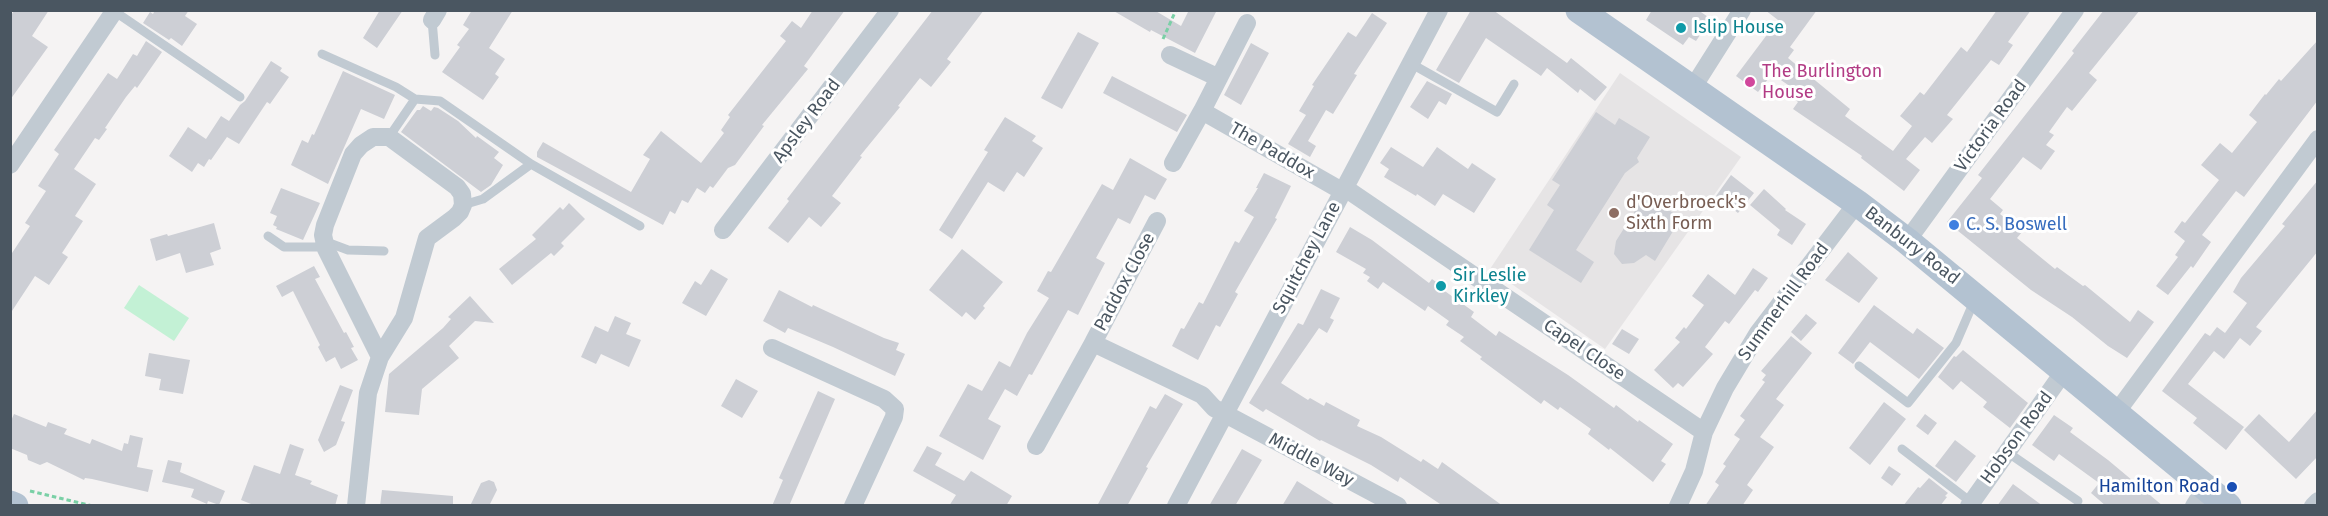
<!DOCTYPE html>
<style>
body{margin:0}
#map{position:relative;width:2328px;height:516px;overflow:hidden;background:#f5f3f3;font-family:"Fira Sans",sans-serif}
canvas{display:block}
.frame{position:absolute;inset:0;border:12px solid #4a5661;pointer-events:none}
</style>
<div id="map">
<canvas width="2328" height="516"></canvas>
<div class="frame"></div>
</div>
<script>
const ctx = document.querySelector('canvas').getContext('2d');
ctx.lineJoin = 'round';
function paint(path, color) { ctx.fillStyle = color; ctx.fill(path, 'evenodd'); }
const poly = rows => new Path2D(rows.map(r => 'M' + r).join(''));
function stroke(path, color, width, dash) { ctx.strokeStyle = color; ctx.lineWidth = width; ctx.lineCap = dash ? 'butt' : 'round'; ctx.setLineDash(dash || []); ctx.stroke(path); }
function label(font, color, halo, rows, align = 'center') {
  ctx.font = font + ' "Fira Sans",sans-serif'; ctx.lineWidth = 6; ctx.setLineDash([]); ctx.textBaseline = 'middle'; ctx.strokeStyle = halo; ctx.fillStyle = color; for (const [text, x, y, turn = 0] of rows) {
    ctx.save(); ctx.translate(x, y); ctx.rotate((+turn || 0) * Math.PI / 180); ctx.textAlign = isNaN(turn) ? turn : align; if (halo) ctx.strokeText(text, 0, 0); ctx.fillText(text, 0, 0); ctx.restore();
  }
}
const education = poly([
 [1620,73,1741,157,1605,349,1490,269]
]);
const green = poly([
 [139,285,189,318,174,341,124,308]
]);
const building = poly([
 [15,10,49,10,32,36,48,47,10,100,10,16],
 [155,10,189,10,185,16,197,24,182,46,171,38,169,40,143,23,150,12,153,14],
 [380,10,403,10,377,48,363,38],
 [472,10,513,10,489,48,505,59,495,74,499,77,483,100,442,72,460,47,457,45,469,29,463,25],
 [813,10,845,10,804,66,808,69,762,125,764,126,735,165,728,168,713,188,710,186,705,193,697,188,688,203,682,200,675,214,670,211,663,225,537,157,537,152,543,142,631,192,650,159,643,155,661,131,701,163,724,133,721,130,730,117,728,115,786,41,780,36,792,21,801,28],
 [933,10,984,10,947,59,951,62,931,87,920,78,898,106,900,107,860,156,862,157,832,196,841,203,821,227,809,217,788,243,768,228,789,201,787,199],
 [1112,10,1154,10,1181,26,1189,10,1217,10,1195,53,1151,30,1150,32],
 [1471,10,1493,10,1567,63,1571,58,1607,87,1595,101,1580,89,1578,93,1547,68,1541,76,1486,38,1459,83,1436,70],
 [1652,10,1698,10,1711,19,1696,41,1689,37,1683,45,1646,20],
 [1765,10,1817,10,1790,47,1794,50,1788,58,1850,109,1845,116,1893,151,1912,126,1900,116,1920,92,1924,95,1961,47,1967,52,1997,10,2031,10,2008,42,2013,45,1999,65,1991,60,1947,115,1953,119,1932,143,1925,137,1906,159,1920,170,1904,191,1861,158,1862,156,1793,109,1798,102,1789,95,1794,89,1772,74,1758,92,1736,76,1778,20],
 [2104,10,2140,10,2089,73,2097,80,2072,111,2067,107,2049,132,2054,135,2046,145,2055,151,2041,170,2023,157,1990,199,2003,210,2000,214,2022,232,2017,238,2055,269,2057,267,2083,286,2085,285,2130,322,2138,310,2154,322,2127,358,2108,346,2072,317,2031,290,1947,222,1982,178,1978,175,2074,53,2072,51],
 [1372,13,1387,23,1354,74,1357,75,1333,114,1326,110,1308,141,1316,146,1310,157,1288,144,1306,115,1299,111,1314,86,1312,85,1348,32,1356,37],
 [1078,32,1099,43,1062,109,1041,98],
 [2318,40,2318,100,2244,197,2236,191,2202,235,2211,242,2193,268,2191,266,2168,295,2156,286,2178,257,2175,255,2185,241,2174,232,2182,221,2185,223,2219,180,2201,165,2220,143,2232,153,2257,122,2249,115,2265,94,2266,95,2279,79,2281,81],
 [146,41,162,52,137,88,135,86,126,97,105,128,107,129,99,140,95,138,74,169,96,184,75,216,83,221,62,253,68,257,49,285,35,276,10,314,10,256,30,226,25,223,46,191,38,186,59,154,54,150,108,73,117,79,133,54,137,56],
 [1251,43,1269,53,1241,105,1224,95],
 [271,61,282,68,280,71,289,77,270,104,267,102,239,144,227,137,211,160,209,159,204,167,198,163,192,172,169,156,188,127,206,139,221,116,229,121,240,105,245,101],
 [343,71,395,95,384,119,361,109,328,184,291,165,302,140,308,143,312,134,314,135],
 [1112,76,1187,115,1177,132,1103,93],
 [1427,81,1452,94,1446,105,1439,101,1428,119,1410,107],
 [423,106,431,111,434,107,438,108,458,121,476,138,477,136,499,152,494,158,503,165,491,185,481,192,401,132,417,110,420,110],
 [1596,112,1615,125,1619,118,1650,137,1637,158,1639,162,1625,173,1576,250,1594,262,1581,283,1529,250,1554,210,1547,205,1560,185,1552,180],
 [1005,117,1036,136,1032,141,1043,148,1024,177,1017,172,1004,192,988,182,952,239,939,230,988,152,984,150],
 [1391,147,1423,167,1437,147,1468,169,1472,163,1496,179,1474,213,1443,194,1435,206,1417,194,1416,196,1384,177,1389,169,1380,163],
 [1130,158,1167,179,1155,200,1145,195,1130,224,1118,218,1096,258,1105,263,1078,315,1068,310,1032,375,1029,374,1017,396,1005,389,988,419,1001,426,983,460,939,436,968,384,982,391,999,361,1010,367,1027,333,1049,298,1037,291,1048,271,1051,272,1102,184,1113,190],
 [1264,173,1291,186,1275,218,1277,219,1235,292,1238,294,1220,327,1216,325,1198,360,1172,346,1181,328,1184,329,1199,302,1203,304,1235,241,1239,243,1254,217,1244,211,1258,188,1256,188],
 [1731,175,1754,193,1738,213,1716,196],
 [2318,180,2318,251,2256,327,2262,331,2250,346,2240,338,2224,359,2214,351,2188,384,2244,427,2226,450,2193,423,2197,418,2162,391,2205,333,2210,336,2217,327,2225,333,2247,303,2233,292,2241,278,2285,226,2282,224],
 [281,188,320,203,303,240,276,229,277,227,273,225,277,216,270,213],
 [1764,189,1786,209,1785,210,1806,224,1792,245,1777,235,1780,230,1750,205],
 [1645,195,1681,218,1655,261,1646,255,1634,263,1622,264,1614,254,1616,241],
 [569,203,585,219,561,243,564,246,554,256,551,253,512,285,499,269,536,239,532,235,560,207,563,210],
 [214,223,221,249,210,253,214,265,186,273,180,253,156,261,150,239,167,234,168,236],
 [1350,227,1372,240,1429,283,1432,279,1443,287,1442,289,1474,312,1471,317,1496,336,1499,331,1568,375,1614,408,1616,405,1638,422,1639,420,1673,444,1661,461,1666,464,1653,482,1610,448,1609,450,1588,434,1591,429,1560,407,1558,410,1544,400,1541,404,1480,359,1482,357,1460,341,1464,337,1446,325,1449,321,1428,306,1425,311,1383,282,1378,289,1367,281,1370,277,1363,273,1366,269,1336,252],
 [962,249,1003,282,983,306,985,308,975,320,966,312,962,317,929,290],
 [1848,252,1878,278,1859,303,1825,280],
 [314,266,320,277,315,279,344,333,346,332,354,347,351,348,358,360,341,369,335,357,326,362,318,347,320,345,293,291,282,297,276,286],
 [1753,268,1768,278,1758,292,1755,290,1729,324,1725,321,1705,347,1713,354,1683,387,1678,383,1673,388,1654,370,1680,342,1675,338,1684,327,1686,329,1704,305,1692,296,1708,274,1735,295],
 [711,269,728,279,706,316,682,303,695,281,701,285],
 [1321,289,1340,298,1330,318,1334,320,1327,333,1319,328,1281,383,1308,400,1310,398,1324,406,1326,402,1360,420,1357,426,1381,437,1421,462,1423,459,1438,469,1442,462,1503,506,1443,506,1400,477,1398,482,1371,465,1321,440,1320,441,1266,409,1263,412,1249,403,1298,323,1303,325],
 [779,290,812,307,813,305,884,338,899,343,896,350,905,354,895,376,833,347,788,328,785,333,763,321],
 [470,296,494,323,475,321,449,346,459,358,422,389,419,415,385,412,389,374,443,328,451,319,448,317],
 [1874,305,1913,334,1917,328,1944,348,1919,379,1870,342,1853,364,1838,353],
 [1806,314,1817,323,1801,341,1791,332],
 [615,316,631,323,626,334,641,340,629,367,601,354,596,364,581,357,595,326,608,332],
 [1622,329,1639,339,1629,354,1612,344],
 [1791,336,1812,353,1776,399,1784,405,1760,437,1774,447,1747,485,1753,490,1742,506,1705,506,1719,485,1715,482,1726,466,1723,464,1740,439,1734,435,1745,420,1740,416,1765,382,1762,380,1766,375,1761,371],
 [1963,350,2028,403,2010,428,1983,407,1987,402,1961,381,1953,390,1938,377,1954,356,1956,357],
 [149,353,190,360,183,394,159,390,161,379,145,376],
 [736,379,758,391,742,418,721,406],
 [340,385,353,390,341,421,345,422,336,445,324,452,318,440],
 [818,391,835,399,789,506,772,506,783,480,779,478],
 [1165,394,1183,404,1146,467,1148,468,1127,506,1097,506,1150,406,1156,409],
 [1884,402,1906,419,1870,465,1849,448],
 [2318,409,2318,456,2296,479,2244,430,2259,414,2289,442],
 [14,414,46,427,48,422,67,429,64,434,90,444,92,439,122,451,124,443,128,444,130,435,143,438,137,467,153,470,148,492,92,479,85,478,84,480,47,462,40,465,28,460,27,455,10,448,10,423],
 [1925,414,1937,423,1928,435,1916,426],
 [2054,415,2073,428,2070,432,2108,460,2163,506,2106,506,2091,493,2099,483,2059,454,2054,461,2032,445],
 [1955,440,1976,456,1956,482,1935,466],
 [290,444,304,449,295,475,312,481,310,484,338,495,335,506,256,506,241,500,254,465,280,474],
 [927,446,942,453,935,465,964,481,971,471,1012,496,1006,506,949,506,956,495,913,471],
 [1242,449,1262,460,1235,506,1209,506],
 [168,460,182,463,180,472,225,491,219,505,208,501,207,504,191,497,194,489,162,482],
 [1889,466,1901,474,1892,486,1881,478],
 [1929,478,1948,493,1945,496,1947,497,1940,506,1903,506,1918,487,1920,488],
 [489,480,494,482,497,490,489,506,470,506,481,483],
 [1297,481,1337,506,1282,506],
 [2013,484,2043,506,1997,506],
 [382,490,453,496,453,506,380,506]
]);
const path = poly([
 [1163,39,1176,10],
 [30,491,93,506]
]);
const service = poly([
 [114,11,240,97],
 [432,20,435,55],
 [322,54,396,87,415,99,440,101,531,164,640,226],
 [1410,63,1497,112,1514,84],
 [389,137,415,99],
 [463,205,483,199,531,164],
 [268,236,284,247,317,247,324,241,348,250,384,251],
 [1859,366,1908,403,1956,343,1975,299],
 [1902,449,1971,502],
 [2007,452,2078,501]
]);
const minor = poly([
 [432,20,438,10],
 [1170,55,1219,78],
 [1692,89,1742,10],
 [1202,111,1342,191],
 [1173,163,1202,111,1247,23],
 [10,165,115,10],
 [1345,188,1704,432],
 [723,230,890,10],
 [1907,241,2075,10],
 [1093,343,1202,395,1214,408,1398,506],
 [772,348,884,399,895,409,894,417,853,506],
 [2116,413,2318,139],
 [1036,446,1093,343,1157,221],
 [356,506,368,393,380,357,404,318,427,238,454,218,460,212,463,205,462,194,457,187,389,137,373,137,361,145,353,154,325,225,323,235,326,249,380,357],
 [1176,506,1439,10],
 [1678,506,1694,471,1704,432,1725,388,1758,333,1857,203],
 [1969,506,2065,370],
 [2194,506,2206,487],
 [2313,506,2318,501]
]);
const primary = poly([
 [1579,10,1857,203,1907,241,2228,506],
 [10,504,15,506]
]);
const markers = [
 [1681,28,6,"#0f9aa8"],
 [1750,82,6,"#d1479c"],
 [1614,213,6,"#8d6e63"],
 [1954,225,6,"#3f7fe0"],
 [1441,286,6,"#0f9aa8"],
 [2232,487,6,"#1a4fb4"]
];
const cultureNames = [
 ["Islip House",1693,28],
 ["Sir Leslie",1453,276],
 ["Kirkley",1453,297]
];
const hotelNames = [
 ["The Burlington",1762,72],
 ["House",1762,93]
];
const streetNames = [
 ["Apsley Road",807,121,-53],
 ["Victoria Road",1991,126,-54],
 ["The Paddox",1272,151,30],
 ["Banbury Road",1912,246,38],
 ["Squitchey Lane",1307,258,-62],
 ["Paddox Close",1125,282,-62],
 ["Summerhill Road",1784,302,-54],
 ["Capel Close",1584,350,34],
 ["Hobson Road",2017,438,-54],
 ["Middle Way",1311,460,28]
];
const educationNames = [
 ["d'Overbroeck's",1626,203],
 ["Sixth Form",1626,224]
];
const shopNames = [
 ["C. S. Boswell",1966,225]
];
const transitNames = [
 ["Hamilton Road",2220,487]
];
paint(education, '#e6e4e5');
paint(green, '#c3f1d5');
paint(building, '#cdcfd5');
stroke(path, '#7ad0a6', 3, [4.5, 3]);
stroke(service, '#c1cad2', 9);
stroke(minor, '#c1cad2', 18);
stroke(primary, '#b3c2d1', 27);
for (const [x, y, r, color] of markers) { const dot = new Path2D(); dot.arc(x, y, r, 0, 2 * Math.PI); ctx.fillStyle = color; ctx.fill(dot); stroke(dot, '#fff', 2); }
label('18px', '#0d838f', '#fff', cultureNames, 'left');
label('18px', '#b23c85', '#fff', hotelNames, 'left');
label('18px', '#4a5661', '#fff', streetNames);
label('18px', '#785e54', '#fff', educationNames, 'left');
label('18px', '#366cbe', '#fff', shopNames, 'left');
label('18px', '#164399', '#fff', transitNames, 'right');
</script>
